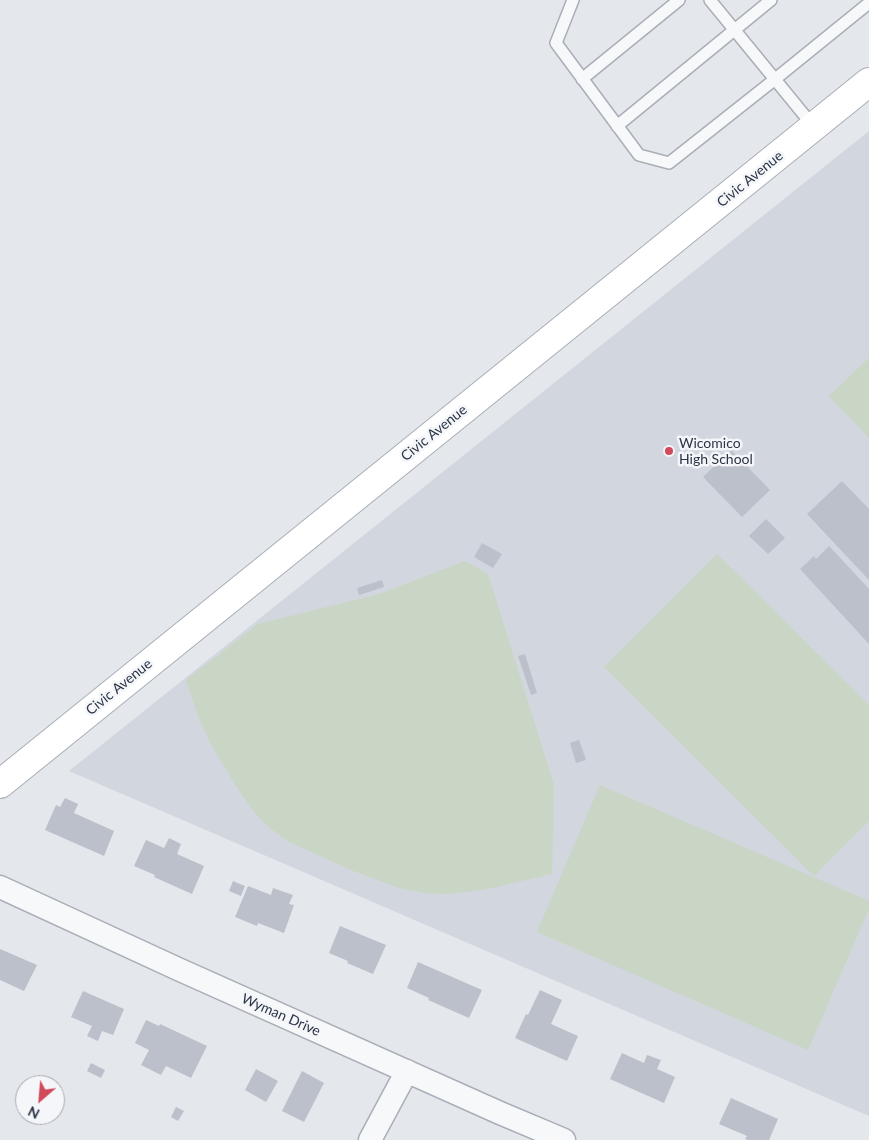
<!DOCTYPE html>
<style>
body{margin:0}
#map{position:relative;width:869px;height:1140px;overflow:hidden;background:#e4e7ec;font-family:Lato,sans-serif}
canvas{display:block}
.north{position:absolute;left:15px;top:1075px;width:50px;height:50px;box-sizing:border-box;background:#f4f6f9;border:1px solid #a4a8b1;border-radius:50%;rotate:207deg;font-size:14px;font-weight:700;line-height:20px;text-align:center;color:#2b3445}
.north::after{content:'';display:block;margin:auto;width:18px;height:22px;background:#d1495b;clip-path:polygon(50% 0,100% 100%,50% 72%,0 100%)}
</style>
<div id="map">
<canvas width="869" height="1140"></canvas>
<div class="north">N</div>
</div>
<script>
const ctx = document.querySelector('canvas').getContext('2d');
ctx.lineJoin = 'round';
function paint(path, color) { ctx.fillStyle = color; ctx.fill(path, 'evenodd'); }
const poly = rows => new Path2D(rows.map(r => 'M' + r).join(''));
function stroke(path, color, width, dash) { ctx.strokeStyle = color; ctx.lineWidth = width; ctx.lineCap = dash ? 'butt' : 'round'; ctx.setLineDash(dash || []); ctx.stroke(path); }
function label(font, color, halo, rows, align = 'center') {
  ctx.font = font + ' Lato,sans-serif'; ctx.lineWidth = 5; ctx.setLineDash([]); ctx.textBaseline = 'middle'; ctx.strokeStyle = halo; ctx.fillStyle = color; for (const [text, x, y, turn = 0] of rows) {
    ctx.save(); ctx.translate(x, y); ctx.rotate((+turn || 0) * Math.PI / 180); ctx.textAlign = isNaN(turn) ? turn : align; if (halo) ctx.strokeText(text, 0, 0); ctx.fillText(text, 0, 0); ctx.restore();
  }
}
const built = poly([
 [869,131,869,1116,69,771]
]);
const green = poly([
 [869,358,869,438,829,396],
 [717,554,869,705,869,821,814,876,604,667],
 [465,561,488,574,554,785,552,874,483,890,446,894,423,893,399,888,351,870,287,841,265,824,252,809,236,786,210,743,198,716,186,680,258,624,379,594],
 [600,785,869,901,869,909,808,1050,537,932]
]);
const building = poly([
 [731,450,770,490,742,517,703,477],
 [842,481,869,509,869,580,807,514],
 [766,519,785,538,768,554,749,536],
 [482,543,502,554,493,568,474,557],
 [829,546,869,589,869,644,800,569,814,556,816,559],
 [382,580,384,587,359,595,357,588],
 [525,654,537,693,531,695,518,656],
 [579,740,586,760,576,763,570,743],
 [65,798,78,804,74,813,114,831,104,856,45,830,56,805,60,807],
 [169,838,181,844,177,854,204,866,192,894,154,877,155,875,134,866,146,840,164,848],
 [233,881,245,886,241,896,229,891],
 [248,886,271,895,273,888,293,895,289,904,294,905,284,933,258,923,257,926,235,917],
 [340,926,386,945,373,974,347,963,348,961,329,953],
 [0,949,37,965,24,991,0,980],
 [418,962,482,990,469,1018,428,1000,429,998,407,988],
 [540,990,562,1000,551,1024,578,1036,567,1061,515,1038,526,1014,528,1015],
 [83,991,124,1009,113,1035,102,1031,98,1041,87,1036,92,1026,71,1017],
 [146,1020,159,1026,160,1024,207,1046,191,1078,166,1066,161,1075,141,1065,149,1050,135,1043],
 [622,1053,644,1063,647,1055,661,1060,657,1069,675,1077,664,1103,610,1079],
 [91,1063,105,1070,101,1078,87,1071],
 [256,1069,278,1081,266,1102,245,1090],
 [302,1071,324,1083,304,1122,282,1111],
 [731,1098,778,1119,769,1140,748,1140,745,1139,747,1136,719,1124],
 [176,1107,184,1111,178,1121,171,1117]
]);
const lane = poly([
 [573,0,556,43,639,155,669,163,774,80,869,3],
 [710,0,814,127],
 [582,79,679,0],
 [617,126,771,0]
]);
const street = poly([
 [0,887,178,969,500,1113,564,1140],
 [370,1140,407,1071]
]);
const secondary = poly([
 [0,784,869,82]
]);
const markers = [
 [669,451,5,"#d1495b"]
];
const streetNames = [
 ["Civic Avenue",750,179,-39],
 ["Civic Avenue",434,433,-39],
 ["Civic Avenue",119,687,-39],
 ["Wyman Drive",281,1015,24]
];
const poiNames = [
 ["Wicomico",679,443],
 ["High School",679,459]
];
paint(built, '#d2d6de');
paint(green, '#c9d6c5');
paint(building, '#bbc0ca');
stroke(lane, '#a9aeb7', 14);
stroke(street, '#a9aeb7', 25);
stroke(secondary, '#a9aeb7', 30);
stroke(lane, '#f7f8fa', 11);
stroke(street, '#f7f8fa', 22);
stroke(secondary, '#fff', 28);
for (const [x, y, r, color] of markers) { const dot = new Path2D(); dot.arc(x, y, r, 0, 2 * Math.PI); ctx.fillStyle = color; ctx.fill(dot); stroke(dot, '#f4f6f9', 2); }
label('14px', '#2b3445', '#f4f6f9', streetNames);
label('14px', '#2b3445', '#f4f6f9', poiNames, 'left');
</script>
